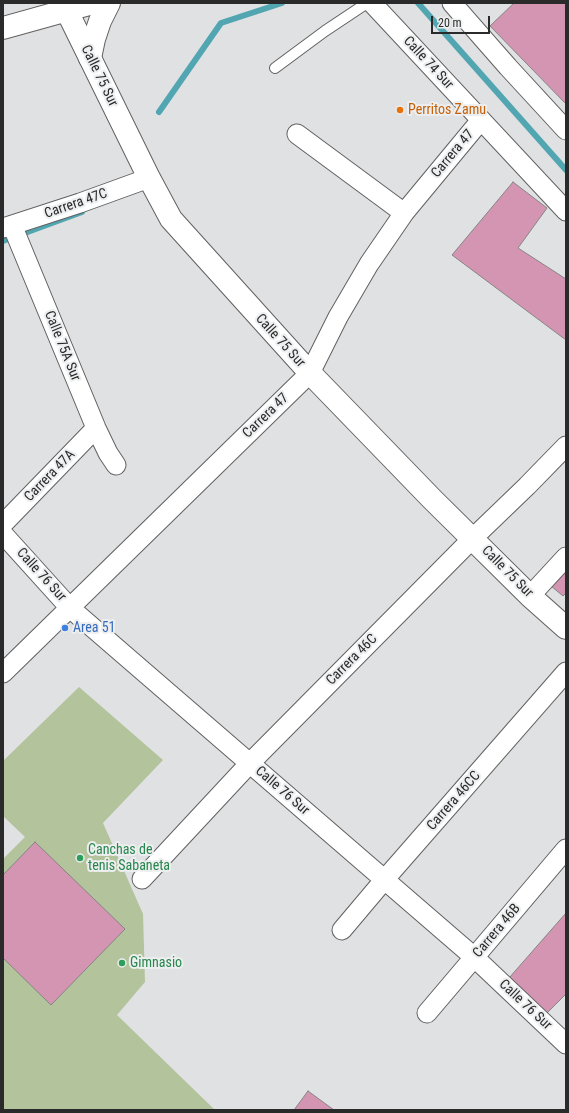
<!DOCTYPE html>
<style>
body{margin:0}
#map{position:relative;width:569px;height:1113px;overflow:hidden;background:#e0e1e2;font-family:"Roboto Condensed",sans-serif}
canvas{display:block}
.frame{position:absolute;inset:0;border:4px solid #2a2a2a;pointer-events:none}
.scale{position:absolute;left:431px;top:16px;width:59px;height:18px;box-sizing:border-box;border:2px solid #2a2a2a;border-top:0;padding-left:5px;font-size:12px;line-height:14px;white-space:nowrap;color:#2a2a2a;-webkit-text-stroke:3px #edeeef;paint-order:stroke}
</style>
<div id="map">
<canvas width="569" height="1113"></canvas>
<div class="frame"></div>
<div class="scale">20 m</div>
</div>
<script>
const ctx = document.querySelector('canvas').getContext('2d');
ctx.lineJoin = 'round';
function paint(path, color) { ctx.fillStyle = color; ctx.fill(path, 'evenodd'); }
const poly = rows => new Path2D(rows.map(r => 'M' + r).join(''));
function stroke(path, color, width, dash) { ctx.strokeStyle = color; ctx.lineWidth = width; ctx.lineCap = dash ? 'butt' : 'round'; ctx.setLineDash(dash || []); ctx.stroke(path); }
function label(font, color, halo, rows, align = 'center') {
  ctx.font = font + ' "Roboto Condensed",sans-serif'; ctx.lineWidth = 4; ctx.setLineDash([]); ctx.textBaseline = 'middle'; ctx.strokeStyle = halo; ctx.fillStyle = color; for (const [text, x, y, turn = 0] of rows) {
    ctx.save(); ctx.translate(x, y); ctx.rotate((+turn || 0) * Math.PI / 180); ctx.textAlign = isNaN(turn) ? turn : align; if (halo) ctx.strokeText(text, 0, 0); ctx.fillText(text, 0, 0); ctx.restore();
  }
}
const green = poly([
 [79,687,163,760,103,823,143,914,145,982,117,1015,215,1110,3,1110,3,859,25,837,3,816,3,761]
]);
const stream = poly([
 [418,3,566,170],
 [159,112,221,23,282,3],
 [3,241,82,212]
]);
const building = poly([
 [514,3,566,3,566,104,490,26,514,3],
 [513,182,547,208,518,248,566,279,566,340,452,255,513,182],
 [566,569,566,593,563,596,551,586,566,569],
 [35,842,125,929,51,1005,3,958,3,875,35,842],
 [566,913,566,994,545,1015,509,978,566,913],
 [308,1091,334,1110,294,1110,308,1091]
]);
const lane = poly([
 [275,68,325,31,367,3]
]);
const street = poly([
 [372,3,566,211],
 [452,3,508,67,566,130],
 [297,134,404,213],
 [12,225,96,428,108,453,116,465],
 [3,228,80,203,149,178],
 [3,524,96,428],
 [3,534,70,608,474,957,566,1044],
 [530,596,566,557],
 [3,673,310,373,338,317,369,264,404,213,481,120],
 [142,879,250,763,473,538,527,486,566,446],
 [342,930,385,879,566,672],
 [427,1013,566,849]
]);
const secondary = poly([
 [63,3,149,178,171,219,310,373,432,499,530,596,566,628]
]);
const primary = poly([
 [3,28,93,3],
 [90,58,94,39,100,21,109,3]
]);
const markers = [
 [400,110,4,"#e8710a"],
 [65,628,4,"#3f7fe0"],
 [80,858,4,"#2e9e5b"],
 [122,963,4,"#2e9e5b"]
];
const streetNames = [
 ["Calle 74 Sur",428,63,47],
 ["Calle 75 Sur",99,76,64],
 ["Carrera 47",453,154,-50],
 ["Carrera 47C",76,204,-19],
 ["Calle 75 Sur",280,341,48],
 ["Calle 75A Sur",62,346,68],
 ["Carrera 47",266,416,-44],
 ["Carrera 47A",50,476,-46],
 ["Calle 75 Sur",507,572,45],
 ["Calle 76 Sur",41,575,48],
 ["Carrera 46C",352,660,-45],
 ["Calle 76 Sur",282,791,41],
 ["Carrera 46CC",454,801,-49],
 ["Carrera 46B",497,931,-50],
 ["Calle 76 Sur",525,1005,43]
];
const foodNames = [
 ["Perritos Zamu",408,110]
];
const shopNames = [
 ["Area 51",73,628]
];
const leisureNames = [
 ["Canchas de",88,850],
 ["tenis Sabaneta",88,866],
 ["Gimnasio",130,963]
];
paint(green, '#b3c39c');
stroke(stream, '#52a6b2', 6);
paint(building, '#d395b1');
stroke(building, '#868485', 1);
stroke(lane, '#616162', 12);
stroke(street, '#616162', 21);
stroke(secondary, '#616162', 24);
stroke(primary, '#616162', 24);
stroke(lane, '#fff', 10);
stroke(street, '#fff', 19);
stroke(secondary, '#fff', 22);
stroke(primary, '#fff', 22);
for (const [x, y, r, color] of markers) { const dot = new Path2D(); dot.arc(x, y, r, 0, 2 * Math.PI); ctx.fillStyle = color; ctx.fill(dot); stroke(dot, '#edeeef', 1.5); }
label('14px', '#2a2a2a', '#edeeef', streetNames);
label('14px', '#c56008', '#edeeef', foodNames, 'left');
label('14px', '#366cbe', '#edeeef', shopNames, 'left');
label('14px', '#27864d', '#edeeef', leisureNames, 'left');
</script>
